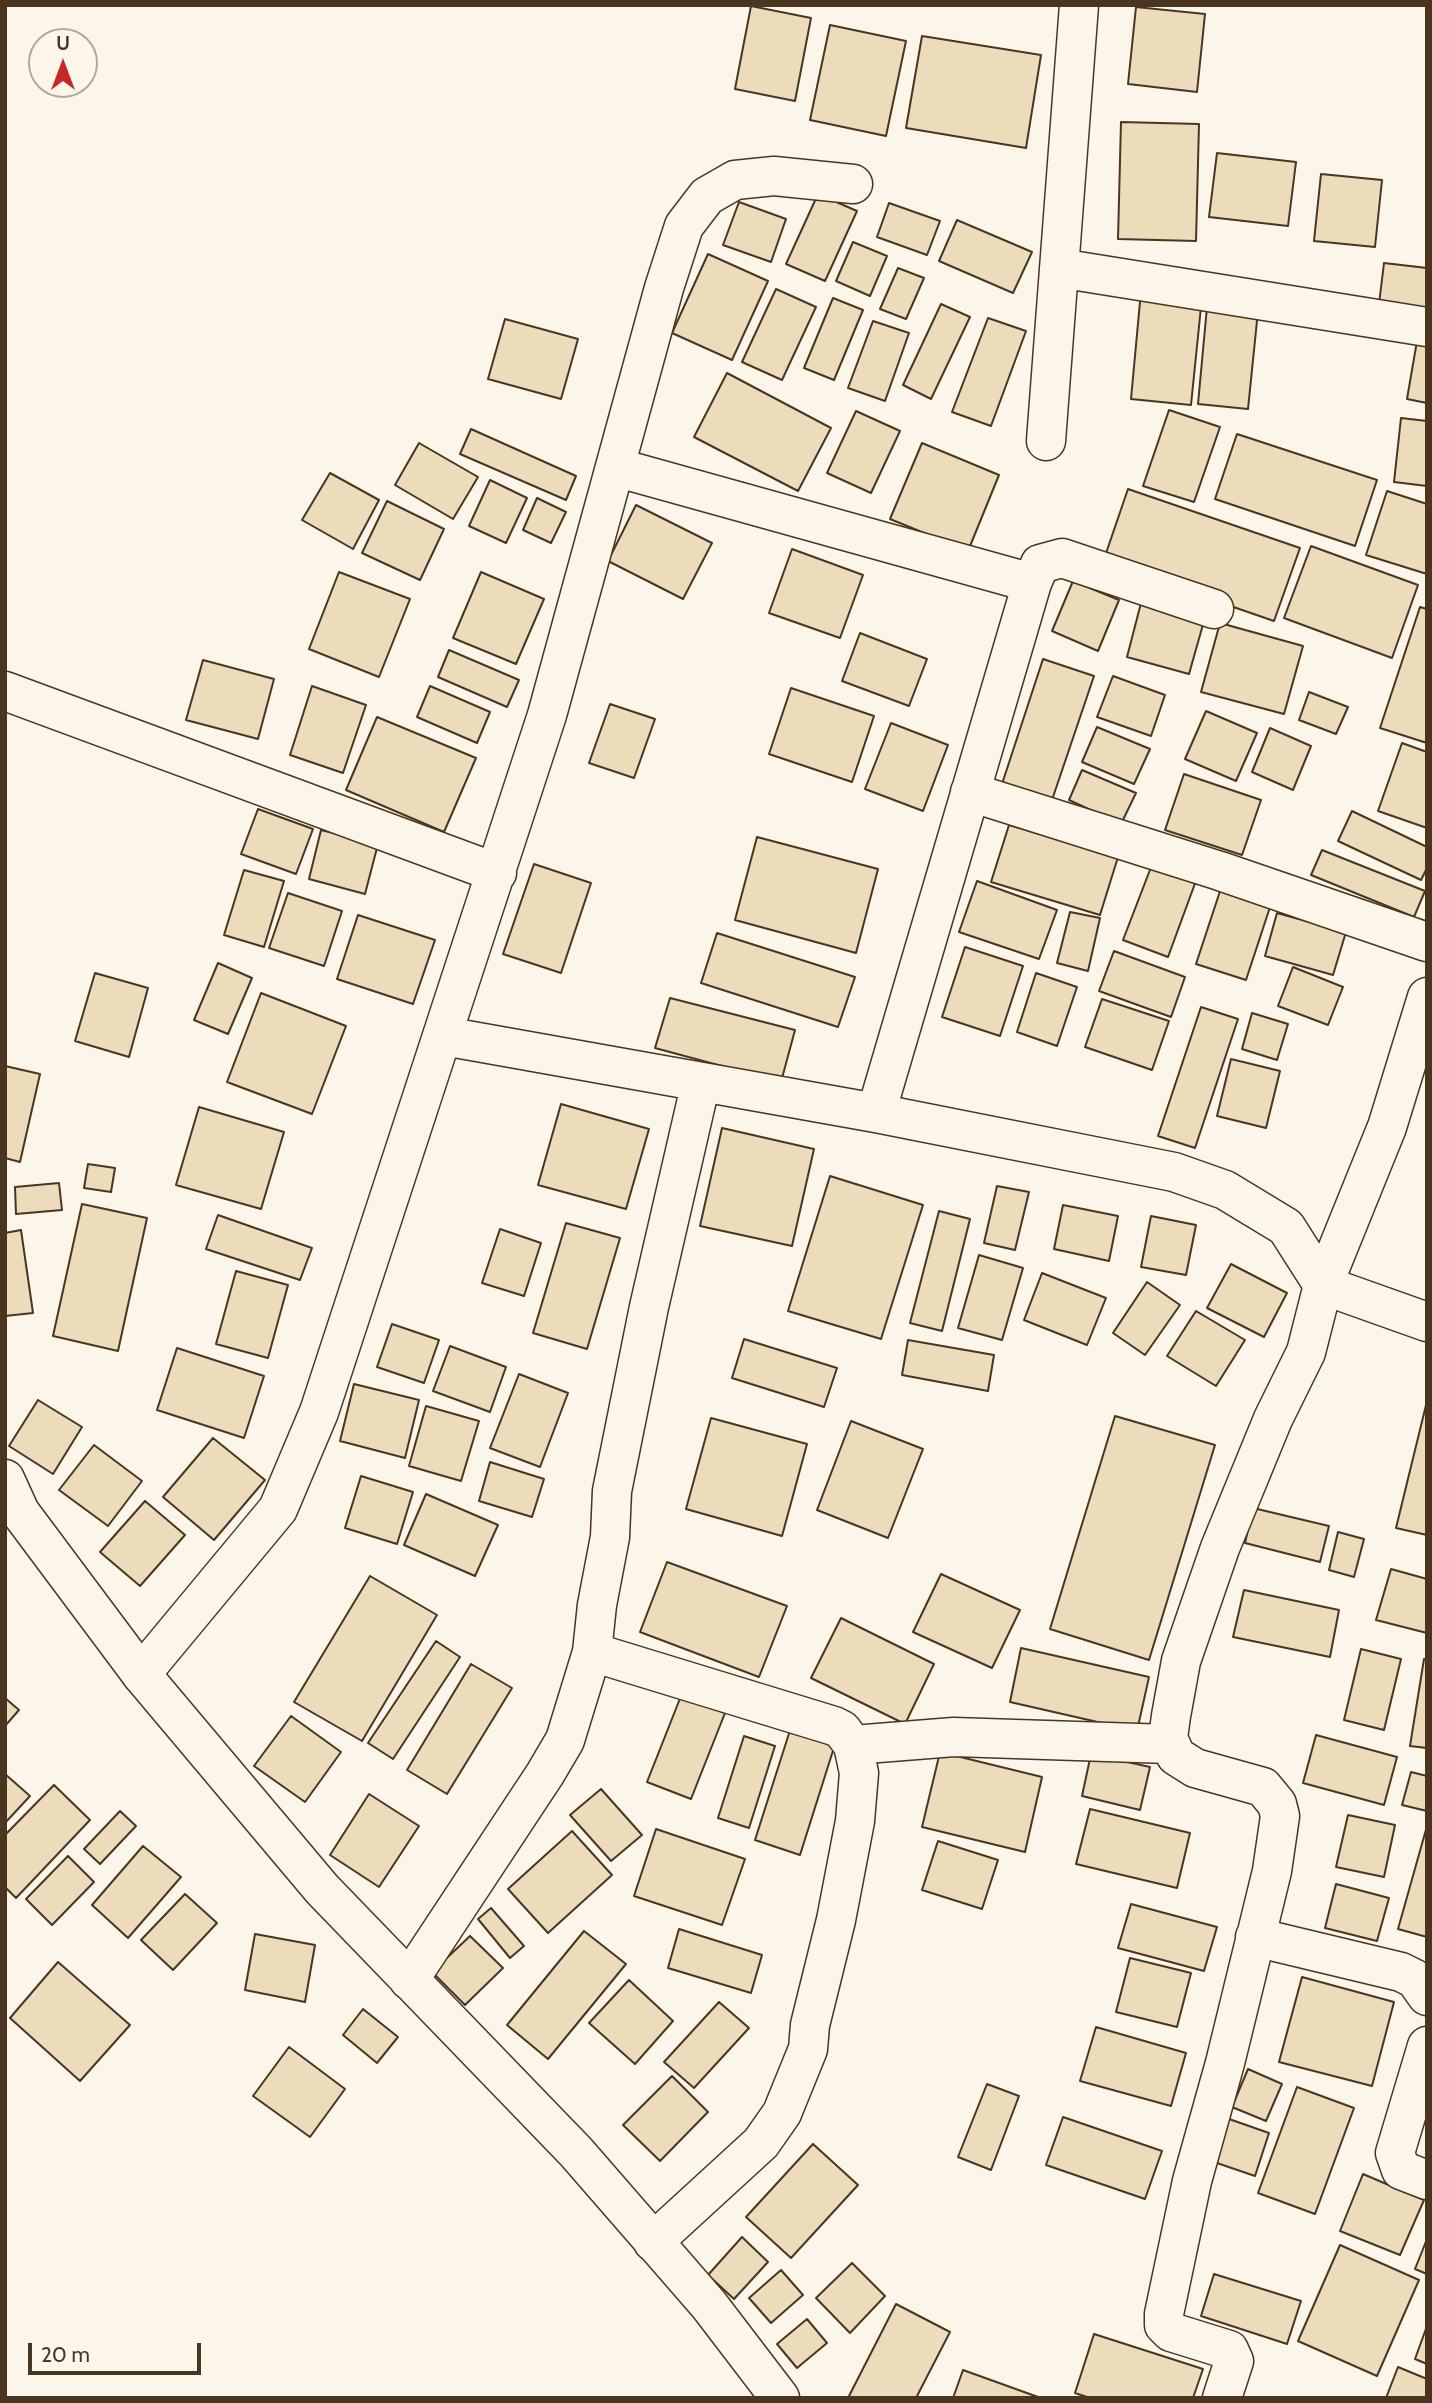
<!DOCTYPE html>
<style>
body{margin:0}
#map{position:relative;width:1432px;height:2403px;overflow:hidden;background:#fbf6e9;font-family:Cabin,sans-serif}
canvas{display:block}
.frame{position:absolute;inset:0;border:7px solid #4a3520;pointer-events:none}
.north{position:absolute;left:28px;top:28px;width:70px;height:70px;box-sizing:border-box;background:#fbf6e9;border:2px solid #b4a999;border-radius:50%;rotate:0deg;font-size:19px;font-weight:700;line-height:28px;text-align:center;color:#4a3520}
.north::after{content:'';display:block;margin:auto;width:24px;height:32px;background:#c62828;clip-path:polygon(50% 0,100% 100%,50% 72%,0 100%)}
.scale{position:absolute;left:28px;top:2343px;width:173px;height:32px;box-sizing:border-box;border:4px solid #4a3520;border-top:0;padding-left:9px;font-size:21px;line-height:24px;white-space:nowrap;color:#4a3520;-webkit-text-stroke:5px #fbf6e9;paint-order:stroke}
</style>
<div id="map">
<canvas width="1432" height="2403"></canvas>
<div class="frame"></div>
<div class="north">U</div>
<div class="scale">20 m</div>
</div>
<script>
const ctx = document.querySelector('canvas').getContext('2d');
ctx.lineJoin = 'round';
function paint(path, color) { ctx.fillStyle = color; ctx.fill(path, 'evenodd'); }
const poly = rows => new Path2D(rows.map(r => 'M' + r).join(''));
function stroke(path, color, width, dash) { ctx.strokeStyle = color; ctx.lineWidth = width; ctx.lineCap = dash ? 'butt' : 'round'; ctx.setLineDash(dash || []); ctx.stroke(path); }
const building = poly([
 [751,6,811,18,795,101,735,89,751,6],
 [1136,7,1205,14,1197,92,1128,84,1136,7],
 [830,25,906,41,886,136,810,120,830,25],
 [922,36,1041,55,1026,148,906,128,922,36],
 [1121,122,1199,124,1196,241,1118,239,1121,122],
 [1217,153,1296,162,1288,226,1209,217,1217,153],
 [1321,174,1382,180,1375,247,1314,241,1321,174],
 [818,194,857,211,825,281,786,264,818,194],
 [739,202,786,219,771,262,723,245,739,202],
 [889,203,940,221,927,255,877,237,889,203],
 [957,220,1032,252,1013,293,939,261,957,220],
 [853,242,887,256,870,296,836,281,853,242],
 [708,254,768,281,732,360,672,333,708,254],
 [1384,263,1427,268,1427,310,1379,304,1384,263],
 [898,268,924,278,906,319,880,309,898,268],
 [776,289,816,307,782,380,742,362,776,289],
 [1141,291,1202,297,1191,405,1131,399,1141,291],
 [833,298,863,310,834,380,804,368,833,298],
 [941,304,970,317,931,399,903,385,941,304],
 [1207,307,1258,311,1248,409,1198,404,1207,307],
 [988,318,1026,331,991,426,952,412,988,318],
 [505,319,578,339,561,399,488,379,505,319],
 [873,321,909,333,885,401,848,388,873,321],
 [1417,341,1427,343,1427,403,1407,399,1417,341],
 [727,373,831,428,798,491,694,437,727,373],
 [1169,410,1220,427,1194,502,1143,486,1169,410],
 [856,411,900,431,871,493,827,473,856,411],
 [1401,418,1427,421,1427,486,1394,482,1401,418],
 [471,429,576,476,566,500,460,454,471,429],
 [1237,434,1377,480,1355,546,1215,499,1237,434],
 [419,443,478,477,453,519,395,485,419,443],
 [922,443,999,475,968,551,890,519,922,443],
 [330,473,379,500,353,549,302,520,330,473],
 [490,480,527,498,506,543,469,526,490,480],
 [1128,489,1300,548,1274,621,1103,562,1128,489],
 [1387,491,1427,504,1427,574,1366,555,1387,491],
 [537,498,566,512,551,543,523,530,537,498],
 [387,501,444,529,420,580,362,553,387,501],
 [636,505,712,543,683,599,608,561,636,505],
 [1311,546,1418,585,1392,658,1284,618,1311,546],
 [792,549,863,575,840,638,769,613,792,549],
 [339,572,410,599,379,677,309,649,339,572],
 [481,572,544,599,516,664,453,638,481,572],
 [1073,581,1119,600,1098,651,1052,631,1073,581],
 [1141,603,1204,621,1189,674,1127,657,1141,603],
 [1420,607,1427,609,1427,743,1380,728,1420,607],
 [1220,623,1303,646,1284,714,1201,692,1220,623],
 [860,633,927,659,909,706,842,681,860,633],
 [449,650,519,680,507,707,438,677,449,650],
 [1043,659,1094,676,1052,800,1002,784,1043,659],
 [203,660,274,679,258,739,186,720,203,660],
 [1113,676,1165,695,1151,736,1097,717,1113,676],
 [312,686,366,705,343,773,290,755,312,686],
 [430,686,490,712,477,743,417,717,430,686],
 [791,688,874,716,852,782,769,754,791,688],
 [1309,692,1348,707,1336,734,1299,720,1309,692],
 [610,704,655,719,634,778,589,763,610,704],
 [1206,711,1257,733,1236,781,1185,759,1206,711],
 [377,717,476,758,444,832,346,790,377,717],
 [891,723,948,745,923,811,865,789,891,723],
 [1097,727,1150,749,1134,784,1082,762,1097,727],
 [1270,728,1311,746,1293,790,1252,772,1270,728],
 [1402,743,1427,752,1427,828,1378,811,1402,743],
 [1082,770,1136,793,1121,824,1069,800,1082,770],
 [1184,774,1261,800,1242,855,1165,830,1184,774],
 [258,809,313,829,296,874,241,854,258,809],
 [1352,811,1427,847,1427,868,1421,880,1338,841,1352,811],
 [1009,825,1118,857,1100,915,991,882,1009,825],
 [321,830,378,844,365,894,309,879,321,830],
 [757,837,878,869,856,953,735,920,757,837],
 [1322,850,1425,891,1414,917,1311,875,1322,850],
 [1153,862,1197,878,1168,957,1123,940,1153,862],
 [534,864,591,883,561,973,503,954,534,864],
 [244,870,284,881,264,947,224,935,244,870],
 [1224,879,1274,895,1246,980,1196,964,1224,879],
 [977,881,1057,910,1039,959,959,932,977,881],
 [288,893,342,911,324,966,269,948,288,893],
 [1070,912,1100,918,1088,971,1057,963,1070,912],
 [1277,913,1346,932,1333,975,1265,956,1277,913],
 [358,915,435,940,413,1004,337,979,358,915],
 [717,933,855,977,838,1027,701,983,717,933],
 [965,947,1023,966,1000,1036,942,1017,965,947],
 [1114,951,1185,977,1171,1017,1099,991,1114,951],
 [218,963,252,978,228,1034,194,1020,218,963],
 [1293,967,1343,987,1328,1025,1278,1006,1293,967],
 [95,973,148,988,129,1057,75,1041,95,973],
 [1036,973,1077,987,1057,1046,1017,1032,1036,973],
 [261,993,346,1026,312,1114,227,1082,261,993],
 [670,998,795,1030,781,1082,655,1048,670,998],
 [1102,999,1169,1021,1152,1070,1085,1047,1102,999],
 [1201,1007,1238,1019,1195,1148,1158,1136,1201,1007],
 [1252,1013,1288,1024,1277,1060,1242,1049,1252,1013],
 [1231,1059,1280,1071,1266,1128,1217,1116,1231,1059],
 [5,1066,40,1074,20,1162,5,1158,5,1066],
 [561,1104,649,1129,626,1209,538,1185,561,1104],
 [199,1107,284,1132,261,1209,176,1185,199,1107],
 [722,1128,814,1149,792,1246,700,1226,722,1128],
 [88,1164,115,1168,111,1192,84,1188,88,1164],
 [830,1176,923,1205,881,1339,788,1311,830,1176],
 [59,1183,62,1210,16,1214,15,1187,59,1183],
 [997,1186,1029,1192,1015,1250,984,1243,997,1186],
 [82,1204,147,1218,118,1351,53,1336,82,1204],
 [1063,1205,1118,1216,1109,1261,1054,1249,1063,1205],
 [939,1211,970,1219,942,1331,910,1323,939,1211],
 [218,1215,312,1248,300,1280,206,1249,218,1215],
 [1151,1216,1196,1225,1186,1275,1141,1267,1151,1216],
 [566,1223,620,1238,587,1349,533,1333,566,1223],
 [500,1229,541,1243,524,1296,482,1283,500,1229],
 [21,1230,33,1313,5,1316,5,1233,21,1230],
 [979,1255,1023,1268,1002,1340,958,1328,979,1255],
 [1231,1264,1287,1293,1264,1337,1207,1308,1231,1264],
 [236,1271,288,1285,268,1358,216,1344,236,1271],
 [1042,1273,1106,1298,1087,1345,1024,1320,1042,1273],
 [1147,1282,1180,1305,1145,1355,1113,1333,1147,1282],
 [1196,1311,1245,1340,1216,1386,1167,1356,1196,1311],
 [392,1324,439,1340,424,1383,377,1367,392,1324],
 [744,1339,837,1368,824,1407,732,1378,744,1339],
 [908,1340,994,1355,988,1391,902,1375,908,1340],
 [450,1346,506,1367,490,1412,433,1391,450,1346],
 [177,1348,264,1376,244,1438,157,1410,177,1348],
 [519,1374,568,1393,540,1467,490,1448,519,1374],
 [354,1384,419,1400,405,1458,340,1441,354,1384],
 [38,1400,82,1427,53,1474,9,1446,38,1400],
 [1427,1401,1427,1535,1396,1528,1427,1401],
 [426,1406,479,1421,461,1481,409,1466,426,1406],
 [1115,1416,1215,1445,1149,1660,1050,1629,1115,1416],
 [711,1418,807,1444,782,1536,686,1509,711,1418],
 [851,1421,923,1449,888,1538,817,1510,851,1421],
 [213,1438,265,1480,214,1540,163,1497,213,1438],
 [94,1445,142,1481,108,1526,59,1490,94,1445],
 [490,1462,544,1479,532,1517,479,1501,490,1462],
 [361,1476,413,1492,397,1544,345,1528,361,1476],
 [426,1494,498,1525,475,1576,404,1545,426,1494],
 [145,1501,185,1535,140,1586,100,1552,145,1501],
 [1253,1508,1329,1526,1320,1562,1245,1543,1253,1508],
 [1338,1532,1364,1539,1354,1577,1329,1570,1338,1532],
 [667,1562,787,1606,759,1677,640,1632,667,1562],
 [1391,1569,1427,1579,1427,1633,1376,1620,1391,1569],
 [941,1574,1020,1610,992,1668,913,1632,941,1574],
 [370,1576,437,1615,362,1741,294,1702,370,1576],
 [1244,1590,1339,1610,1330,1657,1233,1637,1244,1590],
 [841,1618,934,1664,905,1724,811,1678,841,1618],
 [436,1641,460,1657,393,1759,368,1743,436,1641],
 [1021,1648,1149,1677,1137,1731,1010,1702,1021,1648],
 [1361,1649,1401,1659,1384,1730,1344,1720,1361,1649],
 [1424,1659,1427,1659,1427,1748,1410,1746,1424,1659],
 [471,1664,512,1688,447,1794,407,1770,471,1664],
 [681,1696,725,1713,691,1799,647,1782,681,1696],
 [5,1698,19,1710,5,1726,5,1698],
 [291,1716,341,1752,305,1802,254,1766,291,1716],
 [792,1724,837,1738,800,1855,755,1840,792,1724],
 [1316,1735,1397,1757,1384,1805,1303,1783,1316,1735],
 [744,1736,775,1746,749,1828,718,1818,744,1736],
 [940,1752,1042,1777,1025,1852,922,1827,940,1752],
 [1091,1754,1150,1767,1140,1810,1082,1796,1091,1754],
 [1411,1772,1427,1776,1427,1811,1402,1805,1411,1772],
 [5,1774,30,1796,5,1823,5,1774],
 [54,1785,90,1820,16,1898,5,1887,5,1835,54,1785],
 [601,1789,642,1835,611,1861,570,1815,601,1789],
 [369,1794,419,1826,379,1887,330,1855,369,1794],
 [1090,1809,1190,1833,1177,1888,1076,1864,1090,1809],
 [120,1811,136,1826,100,1864,84,1849,120,1811],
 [1348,1815,1395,1825,1384,1877,1336,1867,1348,1815],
 [1427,1826,1427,1937,1398,1929,1427,1826],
 [656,1829,745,1859,722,1925,634,1896,656,1829],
 [572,1831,612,1875,548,1933,508,1889,572,1831],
 [938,1841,998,1860,982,1909,922,1890,938,1841],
 [143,1846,181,1877,128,1938,92,1905,143,1846],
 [68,1856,94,1882,52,1925,26,1899,68,1856],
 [1336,1884,1389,1898,1377,1941,1325,1928,1336,1884],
 [185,1894,217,1923,173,1970,141,1940,185,1894],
 [1131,1904,1217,1927,1204,1971,1118,1948,1131,1904],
 [491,1908,524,1946,510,1958,478,1919,491,1908],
 [679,1929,762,1955,751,1993,668,1968,679,1929],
 [584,1931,626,1964,548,2059,507,2025,584,1931],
 [255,1934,315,1945,305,2002,245,1990,255,1934],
 [470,1936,503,1968,465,2005,432,1972,470,1936],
 [1130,1958,1191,1973,1177,2027,1116,2012,1130,1958],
 [58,1962,130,2025,80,2081,10,2018,58,1962],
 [1302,1977,1394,2002,1372,2086,1279,2062,1302,1977],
 [629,1980,673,2021,635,2064,589,2023,629,1980],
 [719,2002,749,2028,694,2088,664,2062,719,2002],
 [363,2009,398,2037,377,2063,343,2035,363,2009],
 [1096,2027,1186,2053,1171,2106,1080,2081,1096,2027],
 [289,2047,345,2089,310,2137,253,2096,289,2047],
 [1248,2069,1282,2084,1266,2121,1232,2107,1248,2069],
 [672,2076,708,2112,660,2161,623,2125,672,2076],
 [987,2084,1019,2096,991,2170,958,2157,987,2084],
 [1297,2087,1354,2108,1315,2214,1258,2193,1297,2087],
 [1063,2117,1162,2151,1145,2199,1046,2165,1063,2117],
 [1229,2119,1269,2133,1255,2176,1214,2162,1229,2119],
 [813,2144,858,2185,791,2258,746,2217,813,2144],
 [1363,2174,1424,2200,1400,2255,1340,2231,1363,2174],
 [742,2237,768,2262,734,2299,708,2275,742,2237],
 [1427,2239,1427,2274,1415,2269,1427,2239],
 [1340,2245,1419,2280,1377,2376,1298,2341,1340,2245],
 [852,2263,885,2296,850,2333,816,2298,852,2263],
 [781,2270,803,2295,771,2323,749,2298,781,2270],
 [1214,2274,1301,2301,1287,2344,1201,2316,1214,2274],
 [896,2304,950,2332,916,2398,848,2398,896,2304],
 [807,2319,827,2343,797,2368,777,2344,807,2319],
 [1427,2326,1427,2364,1415,2359,1427,2326],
 [1094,2334,1203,2369,1193,2398,1090,2398,1075,2393,1094,2334],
 [1398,2367,1427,2379,1427,2398,1386,2398,1398,2367],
 [963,2370,1038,2397,953,2398,963,2370]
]);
const street = poly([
 [1059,268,1427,327],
 [1046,441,1079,5],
 [615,467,1032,583],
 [5,691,497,873],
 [970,792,1220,871,1427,942],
 [444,1036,876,1113,1174,1172,1225,1190,1286,1227,1323,1285,1427,1322],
 [876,1113,1032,583,1040,564,1062,558,1214,609],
 [592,1652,834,1726,842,1730,853,1745,859,1773,855,1821,836,1920,810,2025,808,2049,782,2113,761,2143,653,2242],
 [141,1674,278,1509,319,1412,547,715,664,288,684,226,707,196,735,180,774,176,853,184],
 [853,1745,954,1737,1169,1744],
 [1255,1937,1401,1972,1415,1979,1427,1996],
 [409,1980,545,1774,565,1740,592,1652,597,1605,610,1537,612,1491,649,1307,701,1082],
 [1427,2046,1395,2153,1401,2170,1427,2180],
 [1222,2398,1234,2361,1229,2350,1171,2332,1164,2325,1164,2314,1192,2181,1225,2063,1272,1871,1280,1816,1277,1804,1263,1787,1195,1768,1176,1756,1168,1738,1171,1716,1181,1661,1220,1548,1273,1419,1306,1352,1323,1285,1387,1127,1427,997]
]);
const secondary = poly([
 [5,1479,20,1512,141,1674,322,1889,576,2152,709,2305,780,2398]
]);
paint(building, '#ecdcbc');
stroke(building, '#4a3520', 2);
stroke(street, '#4a3520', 41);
stroke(secondary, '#4a3520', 41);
stroke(street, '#fbf6e9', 38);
stroke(secondary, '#fbf6e9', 38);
</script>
